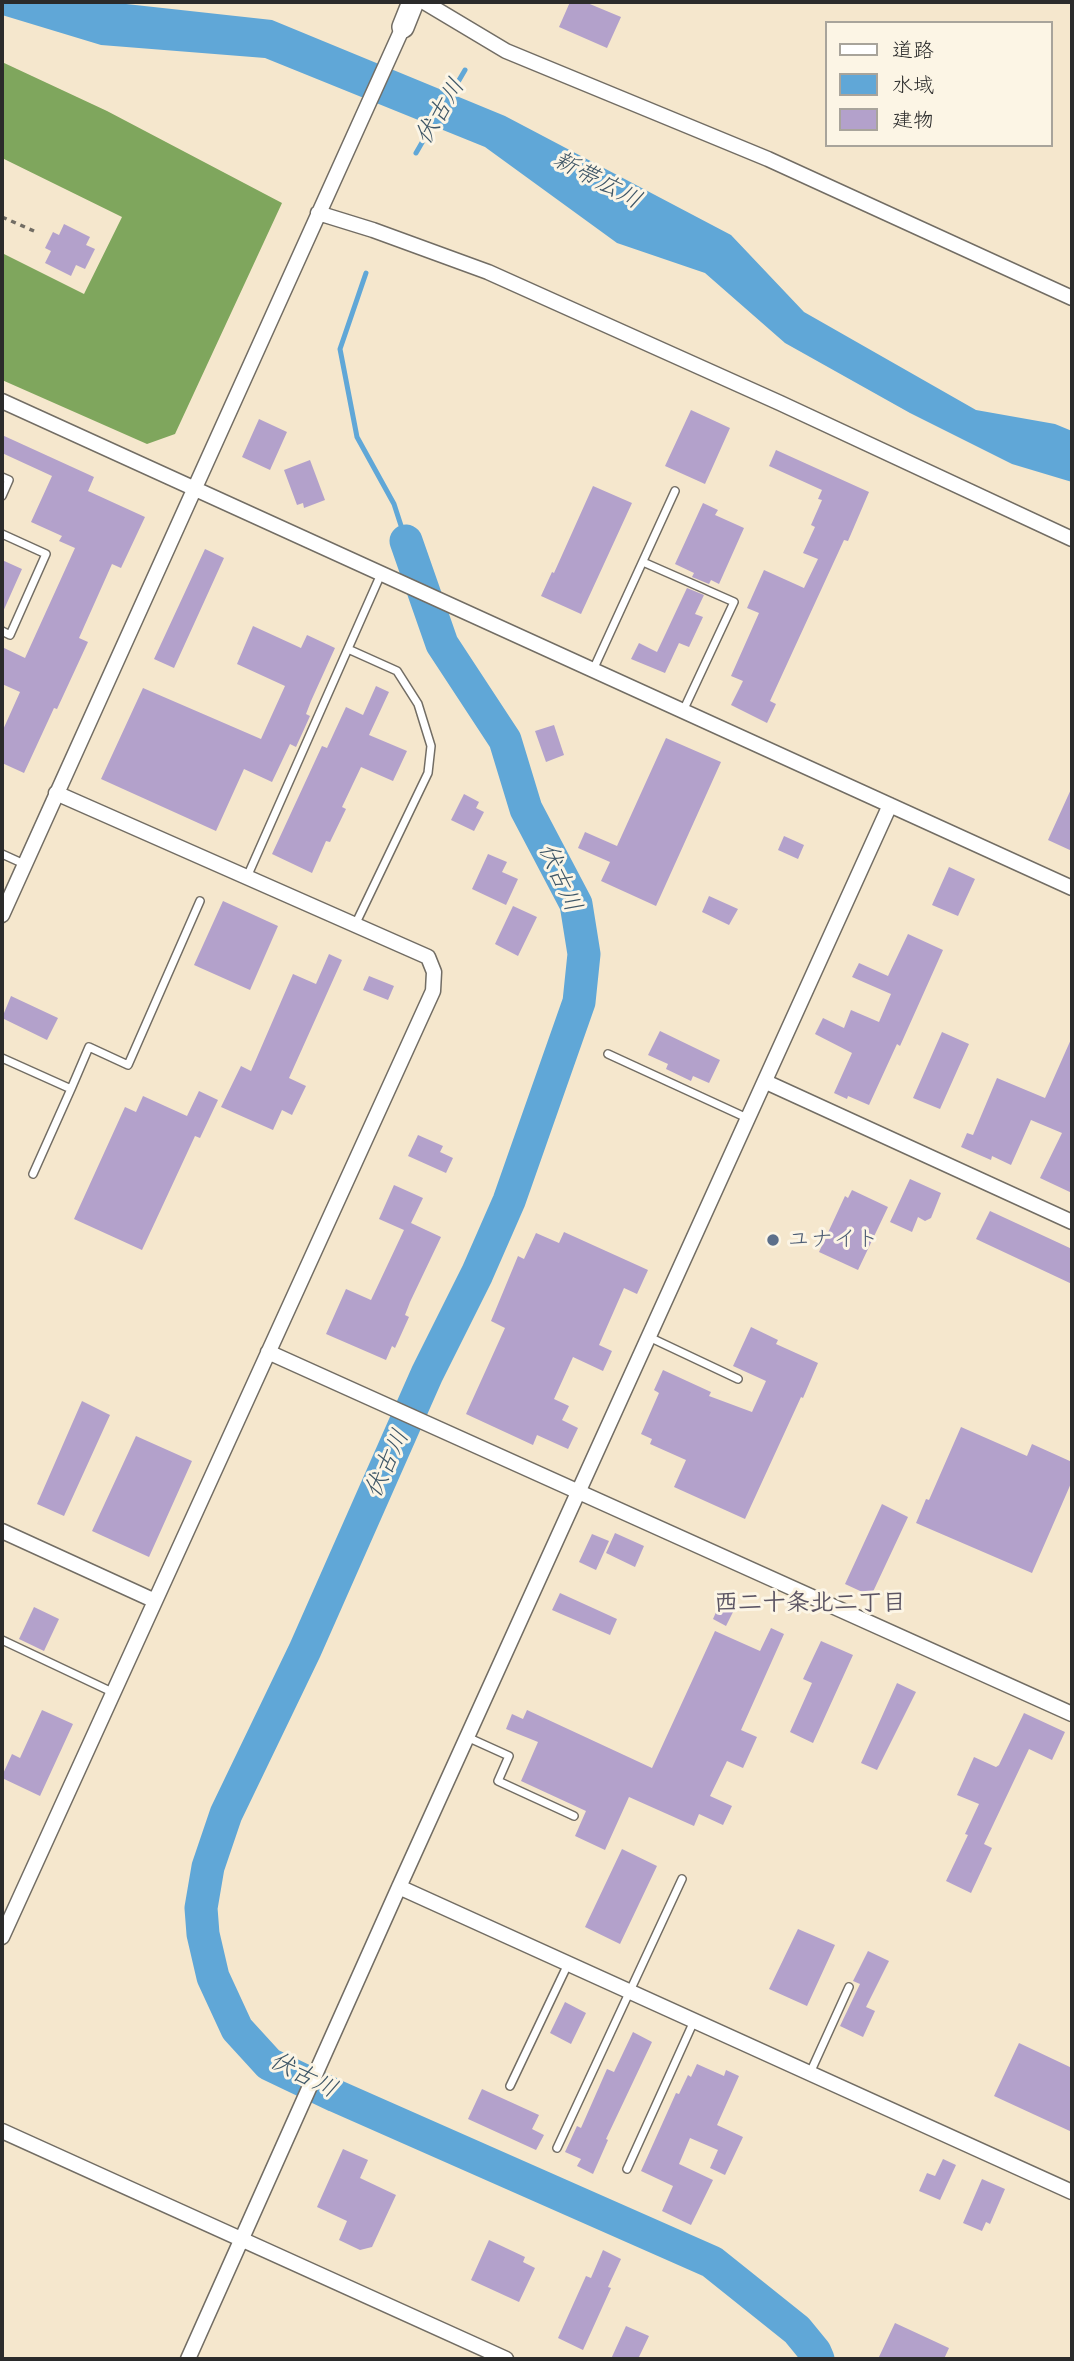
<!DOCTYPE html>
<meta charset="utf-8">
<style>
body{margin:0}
#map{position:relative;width:1074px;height:2361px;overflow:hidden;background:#f5e7cd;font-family:Sriracha,"Klee One",sans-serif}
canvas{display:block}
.frame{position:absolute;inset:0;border:4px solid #2b2b2b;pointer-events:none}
.legend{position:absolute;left:825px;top:21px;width:228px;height:126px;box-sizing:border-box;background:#fcf5e5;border:2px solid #a8a49b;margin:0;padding:9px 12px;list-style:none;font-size:21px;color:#2b2b2b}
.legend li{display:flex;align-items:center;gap:14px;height:35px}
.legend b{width:35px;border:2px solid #a8a49b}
</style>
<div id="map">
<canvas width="1074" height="2361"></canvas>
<div class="frame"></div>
<ul class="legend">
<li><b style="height:9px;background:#fff"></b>道路</li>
<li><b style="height:19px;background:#60a7d7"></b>水域</li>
<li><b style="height:19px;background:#b3a1cb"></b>建物</li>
</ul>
</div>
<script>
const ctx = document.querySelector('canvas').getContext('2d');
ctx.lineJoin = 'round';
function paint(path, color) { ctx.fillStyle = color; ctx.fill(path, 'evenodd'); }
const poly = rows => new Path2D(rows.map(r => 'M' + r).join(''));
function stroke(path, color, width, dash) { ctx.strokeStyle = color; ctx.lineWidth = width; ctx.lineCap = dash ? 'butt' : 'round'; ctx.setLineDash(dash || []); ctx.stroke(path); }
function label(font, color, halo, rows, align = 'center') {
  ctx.font = font + ' Sriracha,"Klee One",sans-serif'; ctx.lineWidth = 6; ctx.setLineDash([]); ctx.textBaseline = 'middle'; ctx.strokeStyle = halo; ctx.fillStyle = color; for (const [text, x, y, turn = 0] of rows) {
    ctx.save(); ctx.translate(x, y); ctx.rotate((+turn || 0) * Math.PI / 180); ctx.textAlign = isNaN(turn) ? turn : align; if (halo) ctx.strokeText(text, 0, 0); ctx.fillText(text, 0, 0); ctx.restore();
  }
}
const forest = poly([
 [2,62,107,111,282,203,175,434,147,444,2,380,2,253,84,294,122,217,2,158]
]);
const water = poly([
 [2,2,108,2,272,20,505,116,731,235,804,312,976,410,1055,424,1072,431,1072,482,1012,464,910,413,785,343,705,273,617,243,485,147,265,58,101,45,2,15]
]);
const stream = poly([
 [448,99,465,70],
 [416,153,435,120],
 [366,273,340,349,357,437,394,504,406,541]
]);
const river = poly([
 [406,541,442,644,505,740,526,809,576,904,584,954,579,1002,509,1201,477,1274,427,1374,305,1650,226,1814,208,1867,201,1908,203,1934,213,1977,237,2029,269,2064,336,2096,712,2262,797,2330,815,2352,818,2359]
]);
const building = poly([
 [570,2,585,2,621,17,607,48,559,27],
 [64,224,90,237,86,245,95,249,85,269,76,265,71,276,45,263,51,251,45,248,53,232,59,235],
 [691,410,730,428,705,484,665,466],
 [259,419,287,432,270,470,242,457],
 [2,435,94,477,88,491,145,517,121,568,112,564,79,638,88,642,57,709,54,708,24,773,2,763,2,732,20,692,2,684,2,647,25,658,75,548,59,541,62,536,31,522,52,476,2,453],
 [776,450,869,492,848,541,844,540,770,701,776,704,767,723,731,705,743,681,731,676,759,613,747,608,764,570,804,588,818,559,803,553,815,527,811,525,822,500,818,499,822,490,769,466],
 [310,460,325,500,304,508,303,503,297,505,284,470],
 [593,486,632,503,581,614,541,596,552,572,554,573],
 [703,503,718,510,715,515,744,528,719,584,711,580,709,584,692,577,694,573,675,564],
 [205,549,224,558,174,668,154,659],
 [2,560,22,569,2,614],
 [687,588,704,595,695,614,703,617,689,647,679,643,665,673,631,659,639,643,657,652],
 [253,626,301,648,307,635,335,648,311,701,306,714,310,716,296,747,290,744,272,782,244,769,216,831,101,779,143,688,261,739,285,686,237,664],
 [376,686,389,692,369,735,407,751,393,781,361,767,342,807,346,809,330,842,326,841,312,873,272,854,322,746,327,748,346,707,363,715],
 [554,725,564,755,546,762,535,731],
 [666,738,721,762,656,906,601,881,610,862,578,848,585,832,617,846],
 [1072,787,1072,851,1048,840],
 [464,794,479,802,476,808,484,812,474,831,451,820],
 [784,836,804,845,798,859,778,850],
 [488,854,507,862,502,872,518,879,506,905,472,889],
 [949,867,975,879,958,916,932,905],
 [709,896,738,909,729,925,702,912],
 [223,901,278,926,250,990,194,965],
 [513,906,537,917,518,956,495,944],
 [908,934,943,950,900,1046,897,1044,869,1105,848,1096,847,1099,834,1093,852,1053,815,1034,823,1018,844,1028,851,1010,879,1022,891,994,852,977,859,963,888,976],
 [329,954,342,960,289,1078,306,1086,292,1115,282,1110,273,1130,221,1107,241,1066,251,1071,293,974,316,984],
 [369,976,394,986,388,1000,363,990],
 [11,996,58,1018,47,1040,2,1018],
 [660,1031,720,1060,709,1083,693,1076,691,1081,666,1069,668,1064,648,1055],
 [942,1032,969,1044,940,1109,913,1098],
 [1072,1037,1072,1193,1040,1178,1062,1133,1031,1120,1011,1165,992,1156,991,1160,961,1147,967,1133,973,1135,997,1078,1045,1098],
 [199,1091,218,1100,200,1138,195,1136,142,1250,74,1219,125,1107,136,1112,143,1096,187,1116],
 [418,1135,443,1146,440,1152,453,1158,446,1173,408,1156],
 [910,1179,941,1193,931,1218,925,1221,918,1217,912,1232,890,1222],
 [394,1185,423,1198,411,1223,441,1237,410,1302,405,1315,409,1317,395,1348,392,1346,386,1360,326,1334,346,1289,371,1300,404,1230,379,1219],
 [852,1190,888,1207,858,1270,819,1252,845,1196,848,1198],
 [990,1211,1072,1249,1072,1284,976,1239],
 [564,1232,648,1270,637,1294,624,1288,599,1345,612,1351,603,1371,573,1357,554,1399,569,1406,562,1420,578,1428,568,1449,537,1435,533,1445,466,1414,505,1328,491,1321,518,1256,524,1259,536,1233,559,1243],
 [751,1327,778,1340,776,1344,818,1363,803,1398,801,1397,745,1519,674,1487,686,1460,650,1444,652,1439,641,1434,659,1393,654,1390,663,1370,711,1392,709,1396,752,1412,766,1381,733,1366],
 [82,1401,110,1415,64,1516,37,1504],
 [961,1427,1027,1456,1032,1444,1072,1462,1072,1481,1032,1573,916,1523,926,1499,929,1500],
 [136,1436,192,1461,149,1557,92,1531],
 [882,1504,908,1517,871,1596,845,1584],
 [615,1533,644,1546,635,1567,606,1553],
 [592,1534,609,1541,596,1570,579,1562],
 [560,1593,617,1619,610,1635,552,1610],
 [721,1601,735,1608,726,1626,713,1619],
 [34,1607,59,1619,44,1651,19,1639],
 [771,1628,784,1634,741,1730,757,1737,743,1768,727,1761,710,1796,732,1806,723,1825,699,1814,694,1826,629,1797,605,1850,575,1836,586,1811,521,1781,538,1742,506,1729,512,1714,523,1719,527,1710,652,1768,715,1631,760,1651],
 [821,1641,853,1655,813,1743,790,1732,812,1683,803,1679],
 [897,1683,916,1692,877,1770,861,1763],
 [42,1710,73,1724,40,1796,2,1778,2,1776,12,1754,20,1758],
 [1024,1713,1065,1732,1052,1760,1029,1749,984,1844,992,1848,971,1893,946,1881,968,1835,965,1834,979,1804,957,1795,974,1757,996,1767,999,1765],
 [622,1849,657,1866,620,1944,585,1927],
 [798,1929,835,1945,807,2006,769,1989],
 [868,1951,889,1961,866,2007,875,2011,863,2037,840,2026,860,1984,853,1981],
 [565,2002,586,2013,571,2044,550,2033],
 [633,2032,652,2042,606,2139,608,2140,593,2174,577,2166,581,2159,565,2152,577,2126,581,2128,607,2069,614,2072],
 [1019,2043,1072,2068,1072,2132,994,2096],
 [697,2064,724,2076,726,2070,739,2076,717,2125,743,2137,725,2175,710,2168,718,2150,690,2138,679,2164,713,2180,691,2225,662,2211,673,2186,641,2171,676,2093,679,2094,688,2075,691,2077],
 [482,2089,539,2115,532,2129,544,2135,536,2150,468,2119],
 [343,2149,368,2160,360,2178,396,2195,372,2247,360,2250,339,2240,347,2221,317,2207],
 [943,2159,956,2165,940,2200,919,2191,927,2173,935,2176],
 [982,2179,1005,2189,990,2224,986,2222,982,2231,963,2223],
 [489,2240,525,2257,523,2262,535,2268,519,2302,471,2280],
 [603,2250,621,2259,608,2287,611,2288,583,2350,558,2338,586,2276,591,2278],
 [895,2323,949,2348,944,2359,878,2359],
 [626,2326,649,2336,638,2359,611,2359]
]);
const path = poly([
 [2,217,34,231]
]);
const lane = poly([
 [2,477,9,480,2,496],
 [2,534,46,554,10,635,2,631],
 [643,562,734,602,683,711],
 [348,649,397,671,418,704,431,746,428,773,355,925],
 [593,670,675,491],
 [2,854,24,864],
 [247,877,381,574],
 [608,1054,747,1118],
 [2,1058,71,1089,33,1174],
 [71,1089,89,1047,128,1065,200,901],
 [649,1337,738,1379],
 [2,1640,112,1692],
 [467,1737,509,1756,498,1781,574,1816],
 [810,2073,849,1987],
 [510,2086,568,1964],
 [557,2148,682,1879],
 [627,2169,694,2021]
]);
const street = poly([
 [424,2,506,51,768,159,1072,298],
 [318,213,373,230,488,272,780,403,1072,539],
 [2,401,1072,888],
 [2,915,403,27],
 [766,1082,1072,1222],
 [268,1352,1072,1714],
 [2,1531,153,1600],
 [399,1887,1072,2192],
 [2,1937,433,991,434,972,428,957,56,793],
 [2,2131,506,2359],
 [188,2359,399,1887,890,805]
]);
const secondary = poly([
 [403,27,413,2]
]);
const markers = [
 [773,1240,7,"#5c6f8a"]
];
const serviceNames = [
 ["ユナイト",787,1240]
];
const waterNames = [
 ["伏古川",441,112,-59],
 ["新帯広川",597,181,28],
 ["伏古川",559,878,66],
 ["伏古川",388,1464,-65],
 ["伏古川",303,2076,27]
];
const neighbourhoodNames = [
 ["西二十条北二丁目",810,1604]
];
paint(forest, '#7fa65d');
paint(water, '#60a7d7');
stroke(stream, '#60a7d7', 5);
stroke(river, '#60a7d7', 33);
paint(building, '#b3a1cb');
stroke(lane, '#726d64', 10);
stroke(street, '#726d64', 17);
stroke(secondary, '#726d64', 24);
stroke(path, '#726d64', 3.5, [5, 5]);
stroke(lane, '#fff', 7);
stroke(street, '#fff', 14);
stroke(secondary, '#fff', 21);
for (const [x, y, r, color] of markers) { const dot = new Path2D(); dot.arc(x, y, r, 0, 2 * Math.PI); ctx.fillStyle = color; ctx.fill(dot); stroke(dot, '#fcf5e5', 2.5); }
label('23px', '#4e5e75', '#fcf5e5', serviceNames, 'left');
label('italic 24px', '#3e5667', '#fcf5e5', waterNames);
label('bold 24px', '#5b5463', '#fcf5e5', neighbourhoodNames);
</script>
